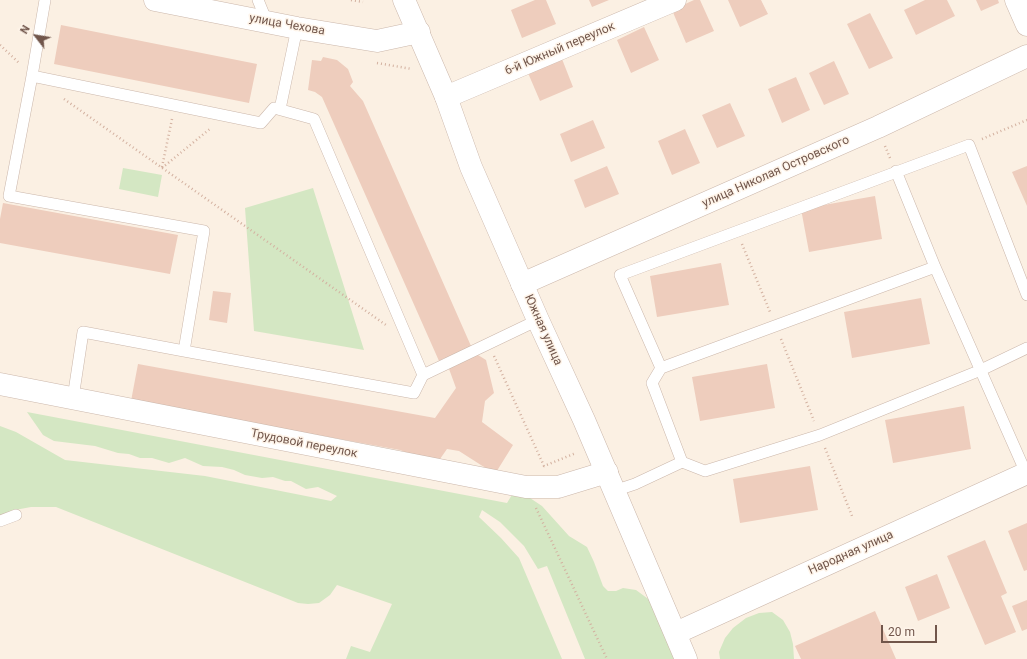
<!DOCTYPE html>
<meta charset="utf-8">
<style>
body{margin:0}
#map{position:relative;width:1027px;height:659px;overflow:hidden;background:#fbf0e3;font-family:Roboto,sans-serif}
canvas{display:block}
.north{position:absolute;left:16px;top:16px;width:40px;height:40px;-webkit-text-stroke:3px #fef4e9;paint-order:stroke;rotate:301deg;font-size:11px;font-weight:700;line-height:16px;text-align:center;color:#71564b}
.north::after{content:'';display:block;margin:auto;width:14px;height:18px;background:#71564b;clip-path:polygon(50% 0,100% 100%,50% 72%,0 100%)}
.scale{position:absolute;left:881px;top:625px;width:56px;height:18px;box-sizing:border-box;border:2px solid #71564b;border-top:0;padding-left:5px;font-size:12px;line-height:14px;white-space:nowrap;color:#71564b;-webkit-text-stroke:3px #fef4e9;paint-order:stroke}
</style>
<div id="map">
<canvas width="1027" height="659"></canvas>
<div class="north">N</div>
<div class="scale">20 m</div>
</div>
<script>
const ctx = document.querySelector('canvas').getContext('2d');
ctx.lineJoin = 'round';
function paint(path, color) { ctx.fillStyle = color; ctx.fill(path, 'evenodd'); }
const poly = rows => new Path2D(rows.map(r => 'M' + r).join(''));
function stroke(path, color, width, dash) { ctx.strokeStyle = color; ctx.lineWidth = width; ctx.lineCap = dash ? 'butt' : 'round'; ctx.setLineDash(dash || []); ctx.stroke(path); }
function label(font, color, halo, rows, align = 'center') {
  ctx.font = font + ' Roboto,sans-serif'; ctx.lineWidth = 3; ctx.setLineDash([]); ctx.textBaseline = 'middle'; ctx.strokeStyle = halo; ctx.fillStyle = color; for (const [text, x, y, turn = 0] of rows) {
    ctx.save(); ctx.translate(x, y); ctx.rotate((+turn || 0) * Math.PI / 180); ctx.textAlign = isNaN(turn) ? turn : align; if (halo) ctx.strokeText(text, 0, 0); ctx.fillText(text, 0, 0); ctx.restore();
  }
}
const green = poly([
 [123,168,162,175,158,197,119,189],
 [313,188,364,350,254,331,245,208],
 [27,412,507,503,513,493,527,496,542,506,569,536,587,547,594,562,603,586,608,591,616,591,623,588,636,590,651,601,675,659,585,659,547,566,538,569,524,546,500,522,482,510,479,517,501,538,519,558,562,659,346,659,351,646,370,652,392,604,337,585,330,595,319,603,308,604,298,603,56,507,31,507,15,510,0,517,0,426,16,432,65,460,205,476,331,501,337,496,318,487,306,489,291,481,285,481,273,477,262,478,245,475,234,470,222,467,203,466,185,458,169,463,152,458,140,458,129,454,118,453,95,446,54,441,43,435],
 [772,612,783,620,790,632,793,644,794,659,720,659,719,652,725,638,733,628,746,618,759,613]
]);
const building = poly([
 [535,0,546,0,556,24,522,38,511,10],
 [589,0,609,0,592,7],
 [694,0,700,0,714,31,686,43,672,10],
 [728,0,761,0,768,14,740,27],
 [925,0,947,0,955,16,916,35,904,10],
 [976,0,998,0,999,3,981,11],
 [870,13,893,58,869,69,847,24],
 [61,25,257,64,249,103,54,64],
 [644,27,659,60,631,73,617,40],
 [323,57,337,60,348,69,353,82,350,86,363,101,471,346,478,355,486,360,494,393,485,401,482,422,513,445,495,474,459,451,447,449,440,459,415,456,400,450,131,401,138,364,435,418,456,388,445,358,439,361,322,97,315,92,308,90,312,60,321,61],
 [562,59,573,87,540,101,528,73],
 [834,61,849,94,824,105,809,73],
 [796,77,810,110,782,123,768,89],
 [730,103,745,136,717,148,702,115],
 [593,120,605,148,571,162,560,134],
 [685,129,700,163,672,175,658,141],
 [607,166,619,194,585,208,574,180],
 [1027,166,1027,206,1012,172],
 [875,196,882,239,809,252,801,209],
 [3,203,178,235,170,274,0,243,0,219],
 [721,263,729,305,657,317,650,276],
 [213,291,231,293,227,323,209,320],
 [921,298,930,344,852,358,844,312],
 [767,364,775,408,700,421,692,377],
 [964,406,971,449,893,463,885,420],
 [810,466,818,510,740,523,733,479],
 [1027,523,1027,570,1024,571,1008,531],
 [985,540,1007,593,1001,596,1016,632,985,645,947,556],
 [937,574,950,608,918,621,905,587],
 [1027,600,1027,629,1022,631,1012,606],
 [875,611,896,659,801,659,795,646]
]);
const path = poly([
 [351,0,363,2],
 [0,45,20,64],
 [377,63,412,69],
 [64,99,386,325],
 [982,139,1027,120],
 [885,146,890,158],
 [162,167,172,119],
 [162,168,211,128],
 [742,244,770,312],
 [781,339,814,421],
 [494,356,544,466,576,453],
 [825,448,852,516],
 [536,508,607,659]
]);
const service = poly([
 [258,0,267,22],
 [32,76,45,0],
 [280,109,297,28],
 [896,171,935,267,1026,473],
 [661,368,935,267],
 [423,375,414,393,184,351,204,231,9,196,32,76,261,123,274,108,314,119,423,375,538,320],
 [73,398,83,332,184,351],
 [682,462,705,471,820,435,981,370,1027,348],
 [614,491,635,484,682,462,652,383,661,368,620,275,969,145,1027,295],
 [0,521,16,515]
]);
const minor = poly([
 [155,0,297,28,377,41,419,32],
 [1016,0,1027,25],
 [446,97,675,0],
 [522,284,878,127,1027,56],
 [0,384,526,487,558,487,607,472],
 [676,633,1027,473]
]);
const tertiary = poly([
 [404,0,446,97,471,167,538,320,584,420,686,659]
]);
const streetNames = [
 ["улица Чехова",287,25,10],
 ["6-й Южный переулок",560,49,-23],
 ["улица Николая Островского",776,172,-24],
 ["Южная улица",543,330,66],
 ["Трудовой переулок",304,444,11],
 ["Народная улица",851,553,-24]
];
paint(green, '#d4e7c3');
paint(building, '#eecdbd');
stroke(service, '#cbb7ab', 12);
stroke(minor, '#cbb7ab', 23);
stroke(tertiary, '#cbb7ab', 23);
stroke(path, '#d3b1a0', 2.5, [1, 3]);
stroke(service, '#fff', 11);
stroke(minor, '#fff', 22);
stroke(tertiary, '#fff', 22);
label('12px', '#71564b', '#fef4e9', streetNames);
</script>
